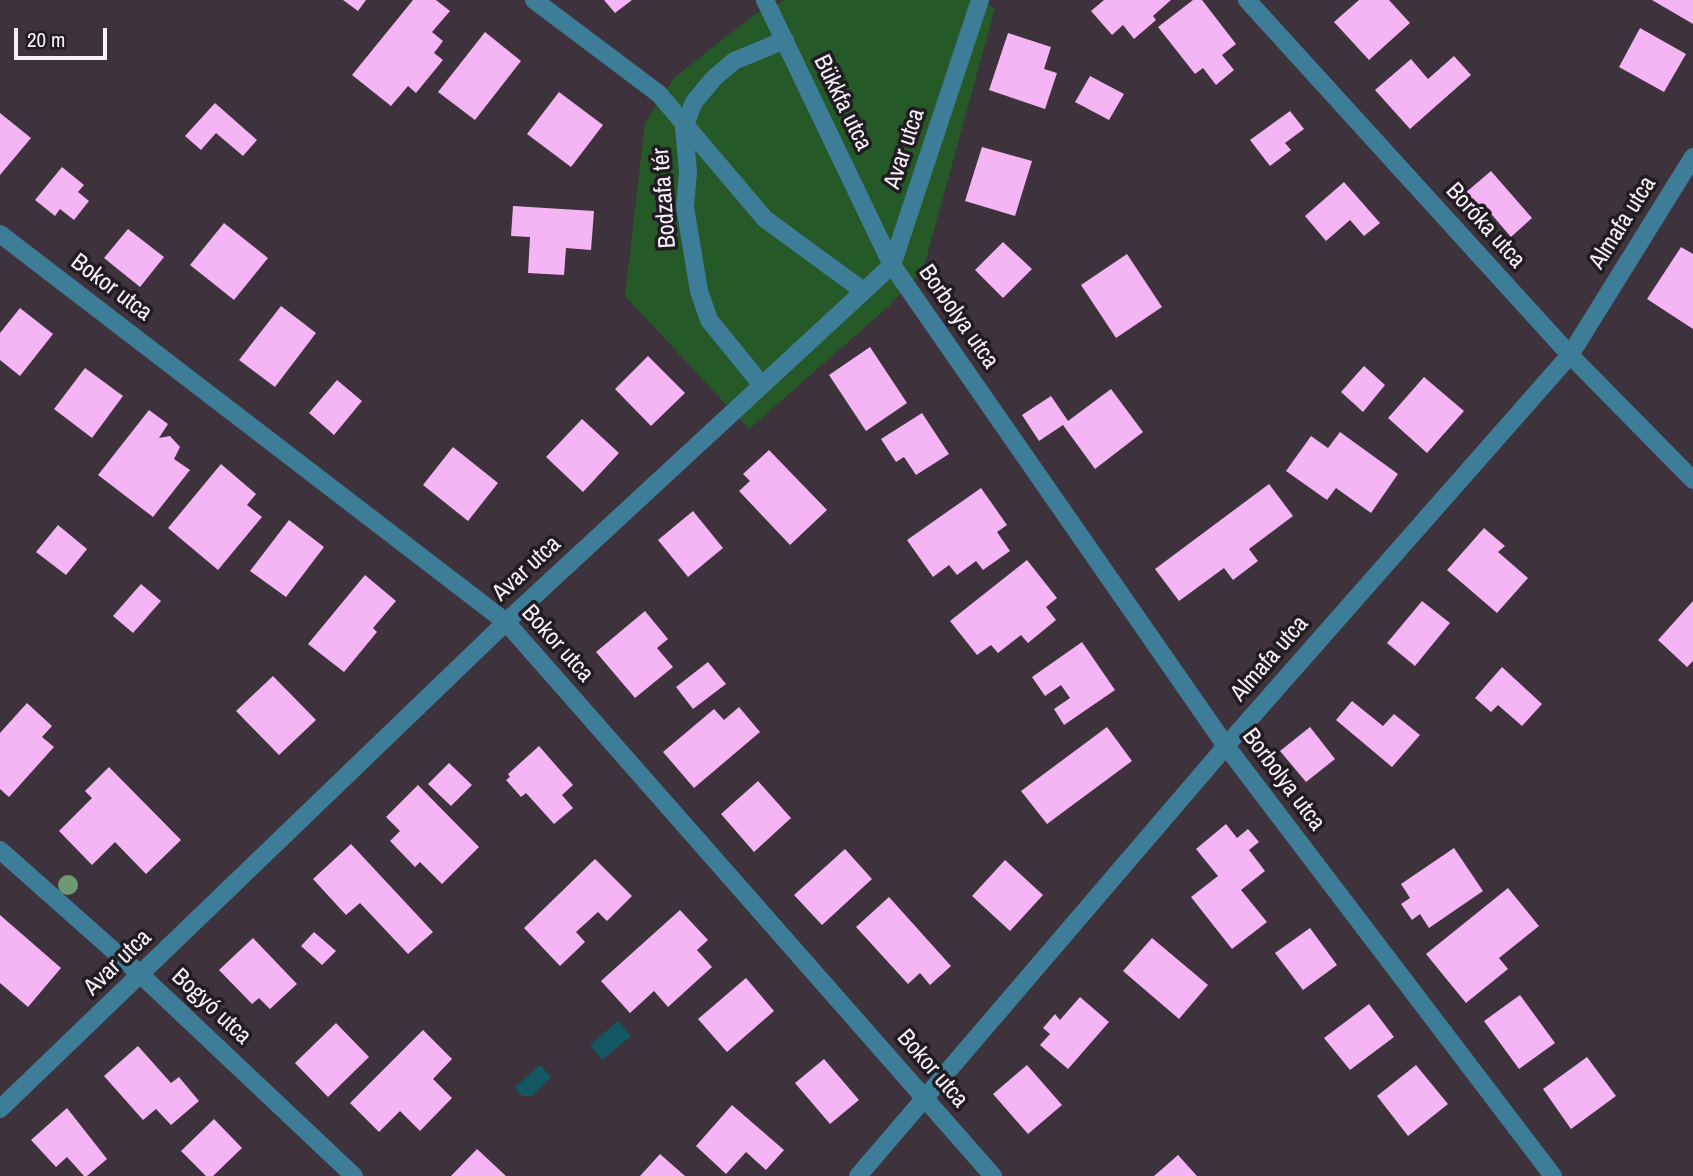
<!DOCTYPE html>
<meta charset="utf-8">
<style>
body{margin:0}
#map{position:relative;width:1693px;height:1176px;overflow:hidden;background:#3e333d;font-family:"Archivo Narrow",sans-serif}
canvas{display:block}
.scale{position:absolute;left:14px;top:28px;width:93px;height:32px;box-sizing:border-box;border:4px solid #f8f1f8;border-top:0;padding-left:9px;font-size:21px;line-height:24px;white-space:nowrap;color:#f8f1f8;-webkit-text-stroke:5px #211c21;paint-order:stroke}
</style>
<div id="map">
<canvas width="1693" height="1176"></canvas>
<div class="scale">20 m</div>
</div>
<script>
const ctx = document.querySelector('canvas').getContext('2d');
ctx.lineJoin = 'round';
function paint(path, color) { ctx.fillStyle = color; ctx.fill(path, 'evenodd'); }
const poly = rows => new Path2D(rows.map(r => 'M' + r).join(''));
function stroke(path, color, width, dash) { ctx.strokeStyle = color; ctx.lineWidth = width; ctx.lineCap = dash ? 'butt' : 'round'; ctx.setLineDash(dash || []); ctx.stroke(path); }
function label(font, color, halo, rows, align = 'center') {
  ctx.font = font + ' "Archivo Narrow",sans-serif'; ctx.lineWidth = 7; ctx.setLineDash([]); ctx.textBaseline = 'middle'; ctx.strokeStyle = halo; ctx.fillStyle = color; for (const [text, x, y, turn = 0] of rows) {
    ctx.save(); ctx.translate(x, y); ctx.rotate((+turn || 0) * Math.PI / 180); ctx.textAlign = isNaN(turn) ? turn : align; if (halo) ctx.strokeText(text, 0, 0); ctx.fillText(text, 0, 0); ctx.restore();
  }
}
const green = poly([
 [786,0,974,0,995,8,923,270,889,306,749,429,625,296,645,123,675,77,755,14]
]);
const water = poly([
 [618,1021,631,1036,602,1060,590,1045],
 [540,1065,551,1077,532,1096,522,1096,515,1087]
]);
const building = poly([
 [343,0,366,0,358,11],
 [413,0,436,0,450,11,432,32,443,41,434,53,443,60,416,93,408,86,391,106,352,75],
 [604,0,632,0,615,13],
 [1104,0,1171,0,1153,16,1156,20,1134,39,1123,25,1112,35,1091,11],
 [1193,0,1202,0,1236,44,1222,55,1234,70,1216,85,1203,68,1195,74,1158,27],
 [1359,0,1389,0,1410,23,1369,60,1334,22],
 [1652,0,1693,0,1693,24],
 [1640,28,1686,54,1664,92,1619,67],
 [485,32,521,61,475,120,438,92],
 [1008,33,1051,47,1044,69,1057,73,1045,109,989,90],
 [1454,56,1471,75,1410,129,1375,90,1411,59,1428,79],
 [1090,76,1124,94,1109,120,1075,102],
 [559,92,603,125,571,167,527,134],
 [215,103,257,140,243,156,216,133,201,150,185,136],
 [1290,111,1304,129,1285,143,1291,150,1270,166,1250,140],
 [0,113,31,138,0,175],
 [982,147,1032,161,1015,216,965,201],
 [62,167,84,185,78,192,89,201,74,220,60,209,55,216,35,200],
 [1491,171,1532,218,1511,237,1486,208,1480,213,1464,194],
 [1344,182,1380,223,1364,236,1350,220,1326,241,1305,216],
 [513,206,594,211,591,250,566,248,564,275,528,273,530,237,511,236],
 [224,223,268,258,234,300,190,265],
 [128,229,164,257,140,287,104,258],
 [1003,242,1032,269,1003,298,975,270],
 [1681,247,1693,254,1693,329,1647,299],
 [1127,254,1162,307,1116,338,1081,285],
 [281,306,316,333,275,387,239,360],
 [20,308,53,334,20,376,0,360,0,333],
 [870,347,907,403,866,431,829,375],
 [648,356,685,393,651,426,615,389],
 [1364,366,1385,385,1363,412,1341,392],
 [85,368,123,396,92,438,54,409],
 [1424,377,1464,411,1427,453,1388,418],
 [337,380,362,401,334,435,309,413],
 [1111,389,1143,432,1095,469,1063,425,1039,441,1022,415,1051,396,1068,421],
 [149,410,168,424,159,438,170,436,180,447,174,459,190,470,153,517,98,475],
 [922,413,949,454,916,475,904,457,896,462,881,439],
 [582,419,619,453,583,492,546,457],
 [1340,432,1398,474,1371,513,1336,488,1327,500,1286,471,1311,436,1328,448],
 [453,447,498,483,468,521,423,485],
 [769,450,827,510,790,545,739,491,750,481,743,474],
 [221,464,256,494,247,505,262,517,218,570,168,528],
 [1269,484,1293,516,1249,549,1258,561,1233,580,1224,568,1179,601,1155,569],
 [981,488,1007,525,997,532,1010,551,983,570,976,561,957,575,949,565,933,577,907,540],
 [693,511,723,548,688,577,658,540],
 [289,520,324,547,286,597,250,571],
 [58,525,87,549,66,575,36,552],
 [1484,528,1505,546,1498,552,1528,578,1497,613,1447,570],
 [1027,560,1057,598,1046,607,1056,620,1028,643,1021,635,998,653,991,645,977,655,950,621],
 [365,575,396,601,373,628,377,632,344,672,308,644],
 [141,584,161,601,133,633,113,616],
 [1422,601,1450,623,1415,666,1387,643],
 [1693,601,1693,661,1687,667,1658,640],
 [645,611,668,639,657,648,673,667,635,698,596,652],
 [1082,642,1115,690,1064,725,1054,709,1070,698,1061,685,1045,696,1032,677],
 [708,662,726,684,693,709,676,687],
 [1502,667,1542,704,1522,726,1498,705,1491,712,1475,698],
 [273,676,316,720,279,755,236,711],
 [1352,701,1383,726,1394,714,1420,735,1392,767,1336,720],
 [27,703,52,726,42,737,54,747,9,797,0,789,0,733],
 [739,707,760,732,694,788,663,752,714,709,724,720],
 [1107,727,1132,761,1047,824,1021,791],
 [1310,727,1335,759,1306,782,1280,751],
 [539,746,573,785,562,795,573,808,554,824,526,793,521,797,506,780,510,777,508,774],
 [449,763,472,785,451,806,428,784],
 [109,767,181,840,146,874,115,842,92,865,59,831,92,798,85,791],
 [758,781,791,818,754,852,721,814],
 [418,785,479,847,442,884,420,862,415,867,390,841,400,831,386,817],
 [1226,824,1237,838,1248,829,1259,842,1249,850,1265,871,1241,890,1267,922,1232,949,1191,897,1218,876,1196,849],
 [351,844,433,932,408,954,360,903,346,915,313,879],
 [1454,848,1483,891,1429,928,1420,914,1412,920,1401,904,1410,898,1401,884],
 [845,849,872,879,822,925,794,895],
 [595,859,632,896,607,921,598,912,576,932,585,942,560,966,524,928],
 [1005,860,1043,895,1010,931,972,896],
 [1508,888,1539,926,1499,958,1508,969,1466,1003,1426,954],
 [889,897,951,966,930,985,920,973,908,984,856,927],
 [680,910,708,940,697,950,712,967,668,1007,654,991,630,1013,601,981],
 [0,915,61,968,28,1007,0,983],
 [1310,928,1337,965,1303,990,1275,953],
 [314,932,336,951,322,965,301,946],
 [253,938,297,984,270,1009,259,998,252,1004,219,970],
 [1152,938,1208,985,1179,1019,1123,971],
 [746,978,774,1011,727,1052,698,1019],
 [1520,995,1555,1043,1519,1069,1484,1021],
 [1080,997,1109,1022,1068,1069,1040,1045,1050,1034,1043,1028,1055,1014,1060,1020],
 [1369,1004,1394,1037,1350,1070,1324,1038],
 [336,1023,369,1057,328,1097,295,1063],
 [423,1030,452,1059,433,1079,452,1098,420,1131,400,1111,379,1132,350,1103],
 [138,1046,171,1083,179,1077,199,1101,171,1125,156,1109,143,1120,104,1076],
 [1587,1057,1616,1096,1571,1129,1543,1089],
 [824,1059,859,1100,830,1124,795,1083],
 [1027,1065,1062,1105,1028,1134,993,1094],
 [1416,1065,1448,1104,1408,1136,1377,1096],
 [732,1105,784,1150,766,1170,746,1152,726,1174,696,1146],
 [67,1108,107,1159,87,1176,84,1176,67,1157,56,1167,31,1140],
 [214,1119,242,1148,213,1176,206,1176,181,1151],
 [477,1149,506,1176,451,1176],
 [660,1154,685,1176,640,1176],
 [1178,1155,1197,1176,1154,1176]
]);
const street = poly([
 [534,0,659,94,765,219,862,290],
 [765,0,892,265,1226,746,1553,1176],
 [1247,0,1570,355,1693,480],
 [0,234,506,622,993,1176],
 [761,384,709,320,699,291,685,207,688,172,684,127,694,102,714,78,734,61,785,40],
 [0,850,141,975,354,1176],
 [0,1109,506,622,892,265,980,0],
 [858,1176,1226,746,1570,355,1693,157]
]);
const trees = [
 [68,885]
];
const streetNames = [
 ["Bükkfa utca",842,103,64],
 ["Avar utca",905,149,-72],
 ["Bodzafa tér",665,198,-94],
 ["Almafa utca",1623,223,-58],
 ["Boróka utca",1485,226,48],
 ["Bokor utca",111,288,37],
 ["Borbolya utca",958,317,55],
 ["Avar utca",527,569,-43],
 ["Bokor utca",557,644,48],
 ["Almafa utca",1270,659,-49],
 ["Borbolya utca",1283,780,53],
 ["Avar utca",118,963,-44],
 ["Bogyó utca",211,1007,43],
 ["Bokor utca",932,1069,49]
];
paint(green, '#255928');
paint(water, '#125762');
paint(building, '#f5b4f4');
stroke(street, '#3e7d98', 18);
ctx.fillStyle = '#6f9970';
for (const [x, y] of trees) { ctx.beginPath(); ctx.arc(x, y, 10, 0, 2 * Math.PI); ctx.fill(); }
label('24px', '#f8f1f8', '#211c21', streetNames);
</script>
